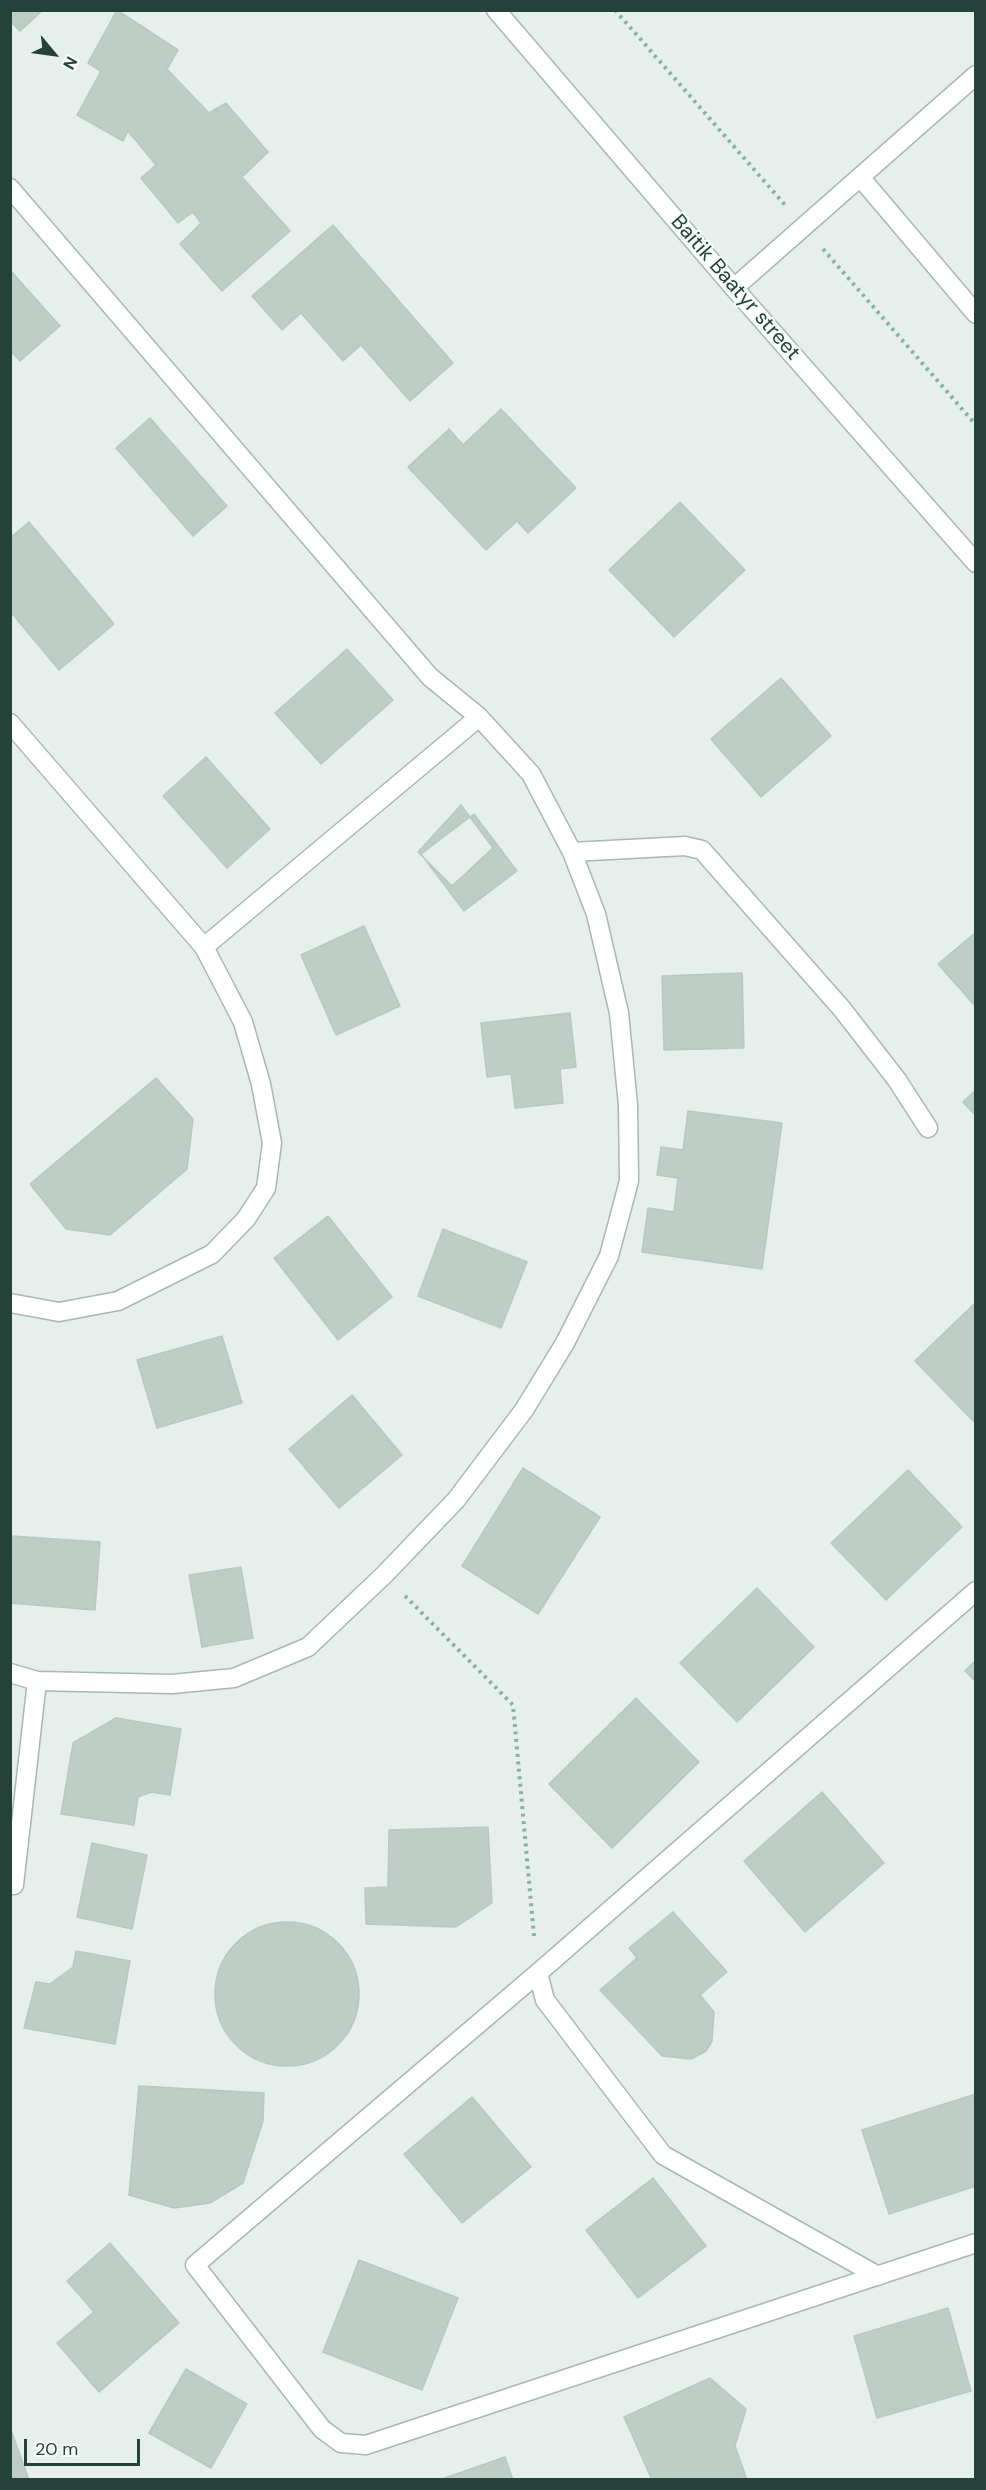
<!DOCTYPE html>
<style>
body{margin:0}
#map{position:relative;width:986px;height:2490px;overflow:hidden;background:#e6efeb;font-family:"DM Sans",sans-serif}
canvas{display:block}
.frame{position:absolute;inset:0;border:12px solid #244239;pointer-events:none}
.north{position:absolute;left:24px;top:24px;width:60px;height:60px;-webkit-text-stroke:4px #f7fbf9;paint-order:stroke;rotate:119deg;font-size:16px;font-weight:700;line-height:24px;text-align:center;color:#244239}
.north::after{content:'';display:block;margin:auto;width:21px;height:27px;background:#244239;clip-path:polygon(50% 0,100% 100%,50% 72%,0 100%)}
.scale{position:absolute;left:24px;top:2439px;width:116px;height:27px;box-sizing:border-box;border:3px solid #244239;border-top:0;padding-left:8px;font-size:18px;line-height:21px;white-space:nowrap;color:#244239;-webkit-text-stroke:4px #f7fbf9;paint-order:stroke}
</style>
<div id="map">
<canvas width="986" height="2490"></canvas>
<div class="frame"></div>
<div class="north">N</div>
<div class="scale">20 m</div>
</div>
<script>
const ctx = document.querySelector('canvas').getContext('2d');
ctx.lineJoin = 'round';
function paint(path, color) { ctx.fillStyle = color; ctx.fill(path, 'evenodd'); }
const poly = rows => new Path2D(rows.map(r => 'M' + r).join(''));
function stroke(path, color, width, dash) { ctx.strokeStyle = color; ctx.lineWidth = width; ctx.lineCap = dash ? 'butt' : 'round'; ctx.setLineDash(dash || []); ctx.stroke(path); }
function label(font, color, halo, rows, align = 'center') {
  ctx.font = font + ' "DM Sans",sans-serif'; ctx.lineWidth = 4.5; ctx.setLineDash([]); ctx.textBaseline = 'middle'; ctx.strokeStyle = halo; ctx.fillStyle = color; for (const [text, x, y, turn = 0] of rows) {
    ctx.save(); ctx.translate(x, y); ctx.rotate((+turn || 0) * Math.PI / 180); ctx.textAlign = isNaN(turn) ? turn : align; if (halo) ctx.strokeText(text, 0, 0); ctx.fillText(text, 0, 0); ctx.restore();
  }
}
const building = poly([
 [10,10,43,10,20,31,10,21,10,10],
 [117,10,178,50,167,69,209,113,226,103,268,152,242,177,290,231,222,291,180,244,201,223,193,212,178,223,141,178,156,165,128,131,123,141,77,115,101,71,88,63,117,10],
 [333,225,453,363,410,401,361,345,343,361,301,313,282,330,252,296,333,225],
 [10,270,60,326,20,361,10,350,10,270],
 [501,409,576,488,528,533,517,521,486,550,408,467,449,429,463,445,501,409],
 [150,418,227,506,193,536,116,448,150,418],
 [680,502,745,570,674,637,609,570,680,502],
 [29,522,114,624,59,670,10,611,10,538,29,522],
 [347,649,393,700,321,764,275,713,347,649],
 [781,678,831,736,761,797,711,739,781,678],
 [206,757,270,829,227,868,163,796,206,757],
 [461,805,493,848,452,886,418,852,461,805],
 [474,814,517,871,464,911,421,854,474,814],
 [364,926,400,1006,336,1035,301,955,364,926],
 [976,932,976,1007,938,964,976,932],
 [742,973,744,1048,664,1050,662,976,742,973],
 [570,1013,576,1067,560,1069,563,1103,515,1108,511,1074,487,1077,481,1023,570,1013],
 [156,1078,193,1119,187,1169,110,1235,66,1229,30,1184,156,1078],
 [976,1090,976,1116,963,1102,976,1090],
 [688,1111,782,1123,762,1269,642,1252,648,1208,674,1212,678,1178,657,1175,661,1147,683,1150,688,1111],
 [328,1216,392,1297,338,1340,274,1258,328,1216],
 [443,1229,527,1262,501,1328,418,1296,443,1229],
 [976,1302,976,1424,915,1361,976,1302],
 [222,1336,242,1403,157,1428,137,1360,222,1336],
 [352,1395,402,1455,339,1508,289,1449,352,1395],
 [523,1468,600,1517,538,1614,462,1566,523,1468],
 [908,1470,962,1527,886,1600,831,1543,908,1470],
 [12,1536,100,1542,95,1610,10,1603,12,1536],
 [241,1567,253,1638,202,1647,189,1575,241,1567],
 [757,1588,814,1647,737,1722,680,1663,757,1588],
 [976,1660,976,1682,965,1671,976,1660],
 [636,1698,699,1762,612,1848,549,1784,636,1698],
 [116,1718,181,1729,170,1795,151,1792,138,1797,134,1825,61,1814,73,1743,116,1718],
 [822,1792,884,1863,805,1932,744,1861,822,1792],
 [488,1827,492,1903,456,1927,366,1924,365,1888,388,1887,389,1830,488,1827],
 [92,1843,147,1855,132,1929,77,1917,92,1843],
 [673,1912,727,1972,700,1995,714,2012,712,2041,706,2051,691,2059,662,2056,600,1990,637,1958,629,1948,673,1912],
 '215 1994a72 72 0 1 1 144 0a72 72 0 1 1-144 0Z',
 [76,1951,130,1961,115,2044,24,2028,36,1982,50,1984,73,1967,76,1951],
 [139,2086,264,2093,263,2121,243,2183,210,2203,174,2208,129,2195,139,2086],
 [976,2094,976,2186,889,2214,862,2130,976,2094],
 [472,2097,531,2167,462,2223,404,2154,472,2097],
 [653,2178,706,2246,638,2298,586,2230,653,2178],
 [110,2243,179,2323,99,2392,57,2343,94,2312,67,2281,110,2243],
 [359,2260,458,2298,422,2390,323,2352,359,2260],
 [948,2308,971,2391,877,2418,854,2336,948,2308],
 [186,2369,247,2404,211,2468,149,2433,186,2369],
 [710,2378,746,2409,735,2446,747,2480,652,2480,624,2417,710,2378],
 [10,2427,29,2480,10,2480,10,2427],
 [505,2457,513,2480,439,2480,505,2457]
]);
const path = poly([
 [615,10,785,205],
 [823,249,976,425],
 [405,1596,513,1705,534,1936]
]);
const minor = poly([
 [860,177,976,314],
 [10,188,430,677,479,717,531,774,572,852,596,914,619,1013,628,1105,629,1181,609,1256,565,1343,524,1410,456,1500,384,1575,308,1647,234,1678,172,1684,37,1681,10,1673],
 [734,288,976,75],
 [10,723,204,947,243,1022,261,1084,272,1143,266,1188,246,1219,212,1254,118,1301,59,1312,10,1303],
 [572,852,685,846,702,850,842,1009,897,1080,928,1128],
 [204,947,479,717],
 [976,1591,538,1973,195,2265,322,2429,341,2443,366,2445,976,2243],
 [14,1885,37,1681],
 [538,1973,545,2000,663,2155,878,2276]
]);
const secondary = poly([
 [496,10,734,288,976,563]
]);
const streetNames = [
 ["Baitik Baatyr street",735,288,49]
];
paint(building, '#becdc6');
stroke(building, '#b8c9c1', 1.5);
stroke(minor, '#a8b8b2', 21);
stroke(secondary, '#a4bbb2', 21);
stroke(path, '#86b3a3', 4, [3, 4.5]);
stroke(minor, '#fff', 18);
stroke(secondary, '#fff', 18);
label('21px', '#244239', '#f7fbf9', streetNames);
</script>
